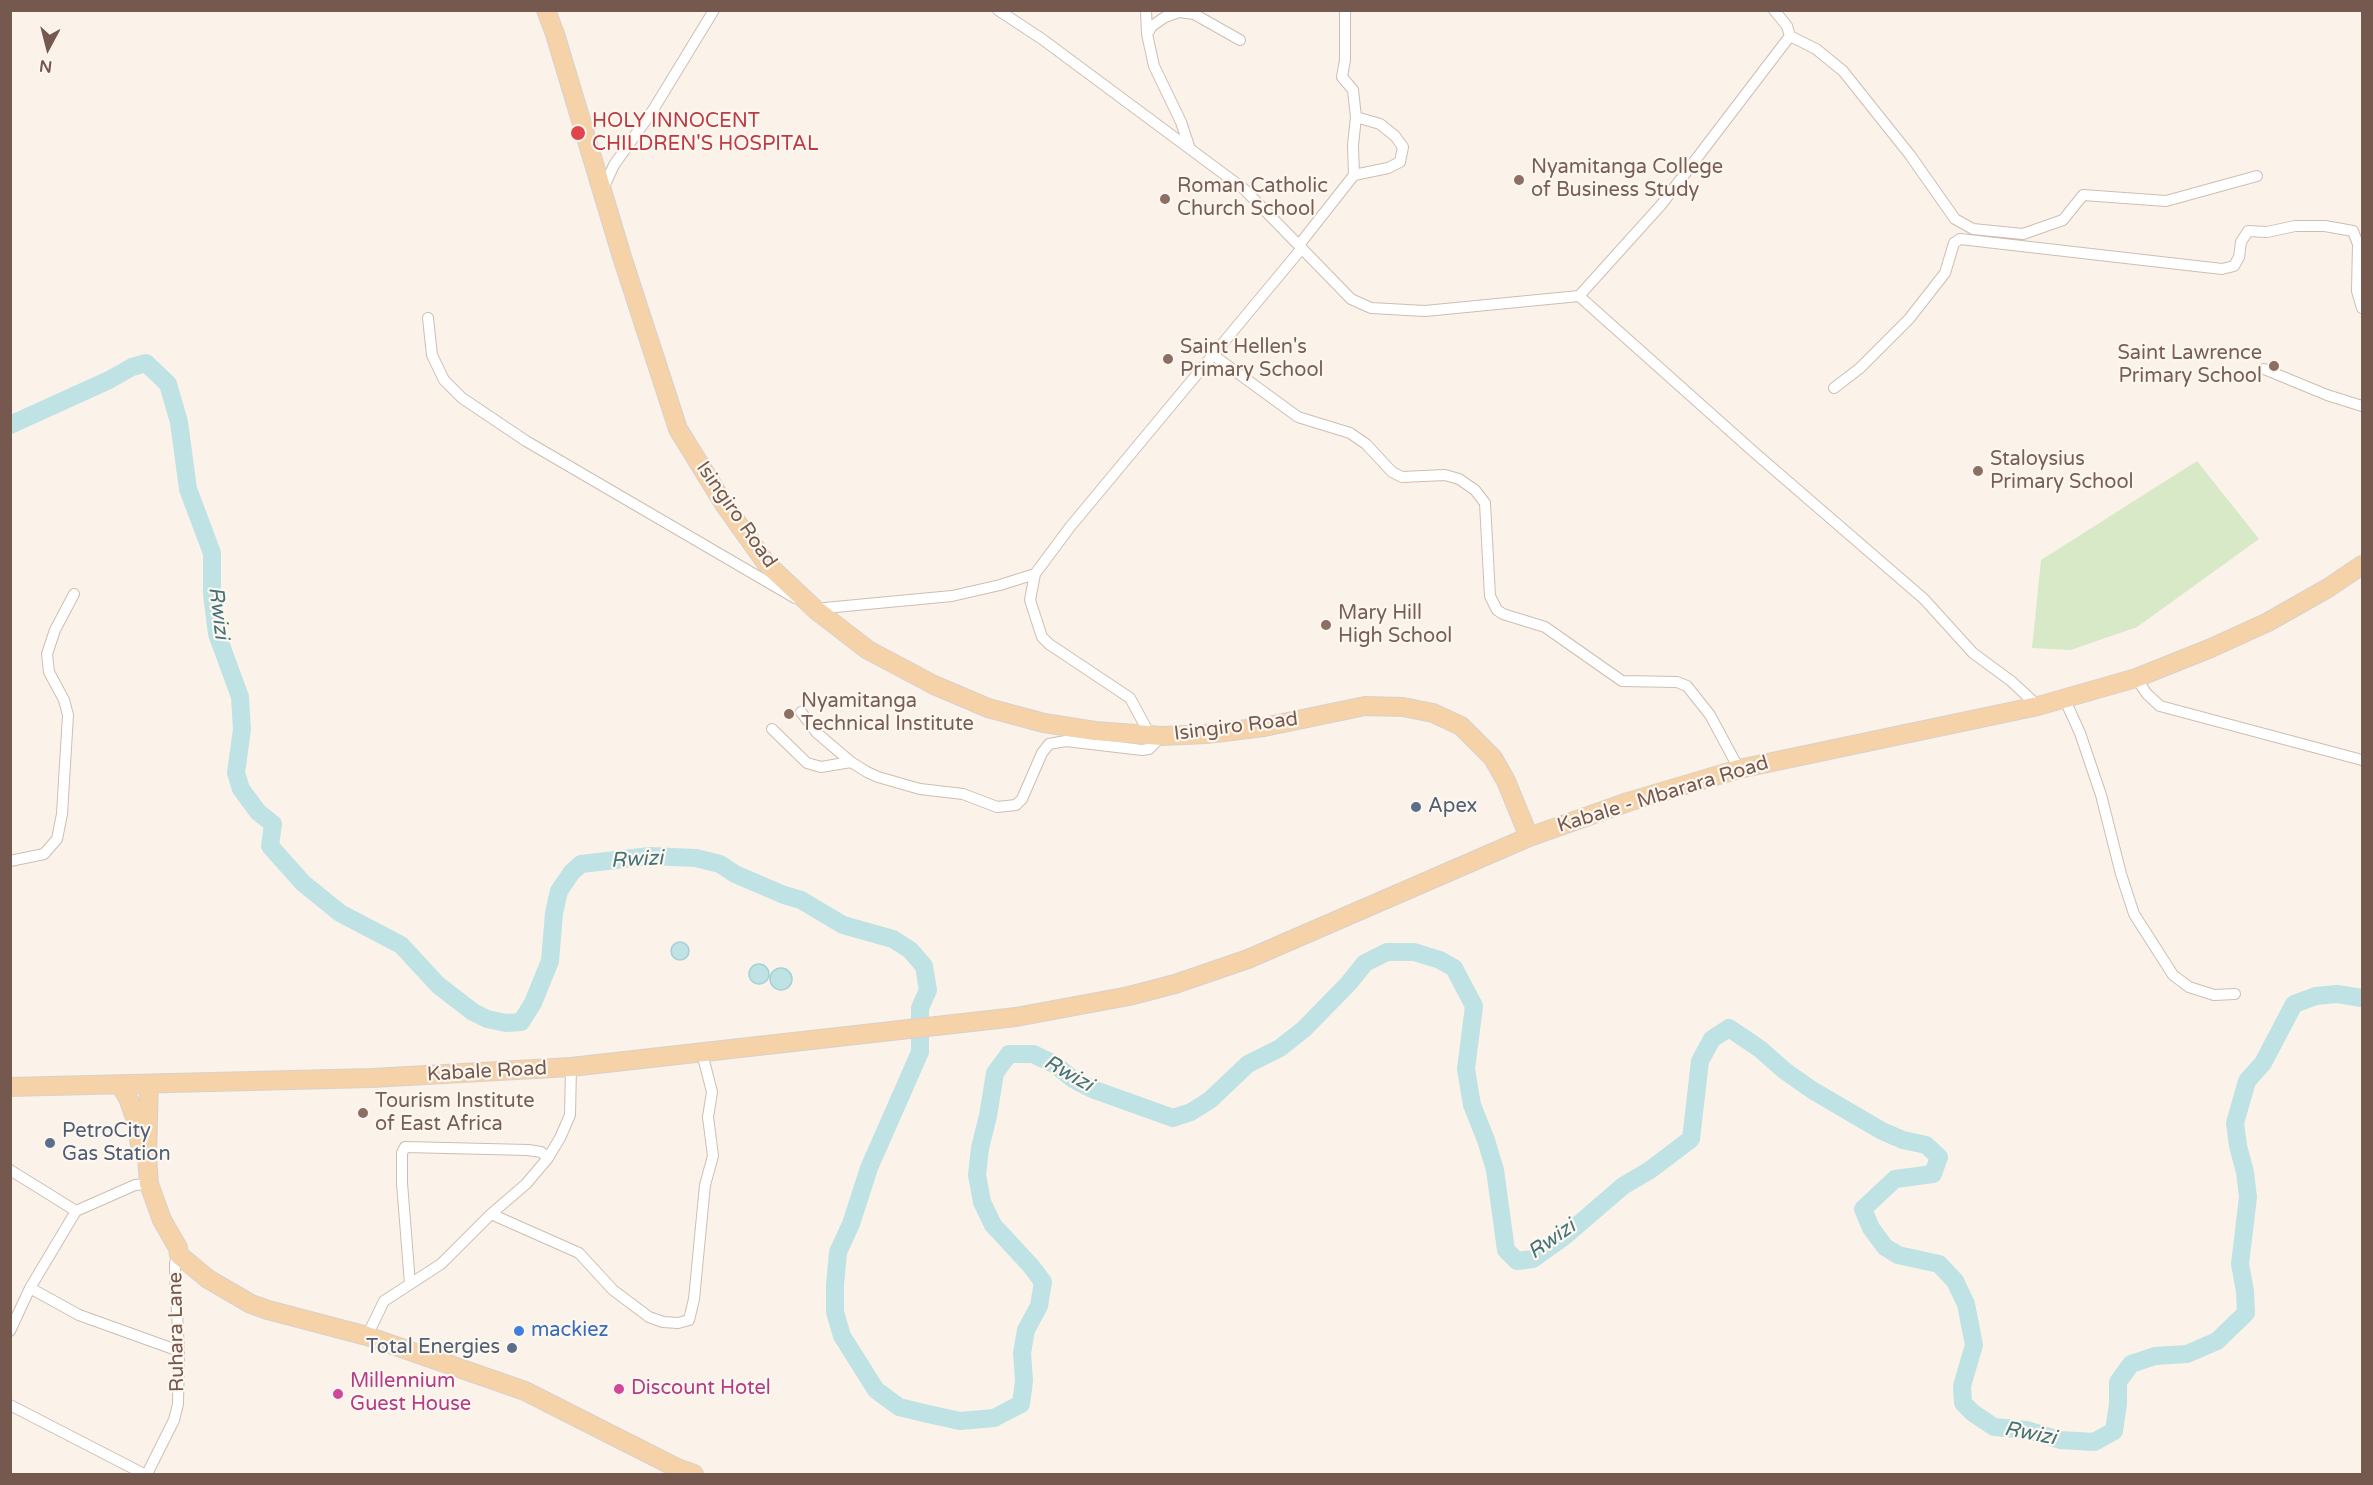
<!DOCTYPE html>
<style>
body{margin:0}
#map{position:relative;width:2373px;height:1485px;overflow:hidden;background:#fbf3ea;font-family:"Varela Round",sans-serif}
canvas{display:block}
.frame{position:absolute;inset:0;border:12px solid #75594e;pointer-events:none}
.north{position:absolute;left:18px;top:18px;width:60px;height:60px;-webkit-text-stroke:4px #fef7f0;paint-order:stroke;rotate:187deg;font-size:16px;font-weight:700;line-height:24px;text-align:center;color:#75594e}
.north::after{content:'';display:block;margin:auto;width:21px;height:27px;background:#75594e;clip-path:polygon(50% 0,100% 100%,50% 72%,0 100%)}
</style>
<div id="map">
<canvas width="2373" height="1485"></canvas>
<div class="frame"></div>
<div class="north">N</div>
</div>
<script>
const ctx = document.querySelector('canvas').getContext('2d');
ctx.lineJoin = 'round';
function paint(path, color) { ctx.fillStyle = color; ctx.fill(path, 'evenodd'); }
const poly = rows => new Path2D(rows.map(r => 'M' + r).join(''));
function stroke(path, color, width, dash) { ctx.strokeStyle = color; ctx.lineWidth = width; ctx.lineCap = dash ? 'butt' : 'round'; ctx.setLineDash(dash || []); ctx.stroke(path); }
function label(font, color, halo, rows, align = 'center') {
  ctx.font = font + ' "Varela Round",sans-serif'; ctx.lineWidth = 4.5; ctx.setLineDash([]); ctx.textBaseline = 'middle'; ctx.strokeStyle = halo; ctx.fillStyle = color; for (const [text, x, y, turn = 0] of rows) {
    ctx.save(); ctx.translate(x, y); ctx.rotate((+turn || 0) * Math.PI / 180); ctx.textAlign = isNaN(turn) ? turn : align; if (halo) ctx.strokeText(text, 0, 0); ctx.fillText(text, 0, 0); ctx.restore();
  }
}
const green = poly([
 [2197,461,2259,539,2137,627,2071,650,2032,648,2041,560]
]);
const water = poly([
 '671 951a9 9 0 1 1 18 0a9 9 0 1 1-18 0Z',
 '749 974a10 10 0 1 1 20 0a10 10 0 1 1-20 0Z',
 '770 979a11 11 0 1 1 22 0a11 11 0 1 1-22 0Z'
]);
const river = poly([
 [10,425,109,380,132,367,146,363,168,384,179,422,188,489,212,553,212,594,217,634,240,697,242,729,236,773,241,789,258,812,273,824,270,846,303,883,340,913,401,945,438,985,473,1012,487,1019,506,1023,521,1022,533,1003,550,961,554,913,559,891,572,872,581,864,650,856,696,858,720,864,735,874,784,895,801,900,843,925,893,939,910,950,924,966,928,990,920,1008,920,1052,869,1168,851,1224,838,1252,835,1285,835,1312,842,1336,876,1390,899,1407,928,1414,960,1421,994,1418,1021,1404,1024,1381,1022,1353,1026,1330,1039,1306,1043,1282,1031,1266,993,1225,982,1202,977,1175,980,1148,988,1116,995,1073,1009,1054,1033,1054,1054,1064,1073,1079,1092,1089,1173,1118,1191,1112,1210,1100,1248,1064,1280,1048,1304,1029,1348,984,1365,963,1387,952,1414,952,1440,960,1454,968,1474,1006,1466,1069,1472,1105,1486,1140,1495,1170,1506,1250,1517,1261,1533,1259,1565,1236,1623,1186,1650,1170,1691,1139,1700,1061,1712,1039,1729,1028,1760,1049,1785,1071,1812,1090,1882,1131,1903,1140,1926,1145,1939,1157,1933,1174,1895,1179,1863,1209,1871,1228,1885,1247,1898,1255,1939,1264,1955,1281,1966,1304,1974,1345,1962,1386,1963,1403,1973,1413,1994,1427,2027,1430,2060,1440,2094,1442,2114,1431,2118,1404,2118,1382,2131,1364,2155,1356,2187,1354,2217,1341,2246,1313,2245,1291,2240,1264,2248,1197,2245,1172,2238,1146,2235,1123,2247,1081,2263,1063,2294,1004,2316,996,2337,994,2362,998]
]);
const minor = poly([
 [998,10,1042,39,1244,189,1351,299,1371,308,1425,311,1579,296,1755,453,1924,599,1973,653,2011,681,2038,706],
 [1146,10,1147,34,1154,66,1181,122,1190,149],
 [1774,10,1787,26,1790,36,1816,49,1843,71,1910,155,1955,219,1973,229,2023,234,2063,220,2083,195,2166,201,2257,176],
 [1147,34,1152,26,1165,17,1179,12,1194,14,1240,40],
 [1354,175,1353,145,1356,117],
 [602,191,614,165,653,110,714,10],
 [1299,245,1354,175,1388,168,1400,162,1403,147,1395,136,1380,124,1356,117,1353,90,1342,77,1345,60,1345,10],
 [1579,296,1661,205,1790,36],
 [428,318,432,355,444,380,462,398,526,441,795,598],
 [1213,355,1298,417,1350,433,1366,444,1392,472,1402,477,1445,475,1459,479,1475,490,1485,503,1490,596,1497,610,1503,614,1545,627,1622,681,1677,682,1687,686,1710,715,1739,769],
 [2264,369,2327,395,2362,406],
 [1834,388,1860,368,1909,319,1945,273,1954,243,1960,239,2222,269,2234,266,2239,257,2241,242,2248,231,2267,232,2295,226,2325,226,2353,231,2358,244,2357,291,2362,308],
 [814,609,952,596,1000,585,1035,574],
 [2136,678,2147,694,2160,706,2362,760],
 [2064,698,2080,733,2101,795,2121,874,2134,914,2173,975,2189,987,2214,995,2235,994],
 [801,712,817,733,851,762,867,772,878,777,920,789,963,794,997,807,1016,805,1022,799,1042,753,1049,744,1066,741,1142,750,1149,749,1162,736],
 [772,729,807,763,821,767,851,762],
 [1150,735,1130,698,1049,644,1042,637,1030,600,1035,574,1070,527,1302,248],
 [10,861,44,854,57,839,62,814,68,715,64,700,49,672,47,654,55,630,74,594],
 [10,1170,76,1211],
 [491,1214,579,1253,613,1290,649,1317,663,1322,678,1323,689,1320,694,1299,705,1185,713,1156,708,1117,712,1092,702,1053],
 [410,1284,402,1183,402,1153,405,1147,528,1150,541,1152,548,1158],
 [30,1288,79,1315,179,1351],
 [10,1331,30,1288,76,1211,135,1185,149,1184],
 [367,1336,384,1301,441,1264,491,1214,526,1184,548,1158,560,1138,570,1115,571,1067],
 [10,1405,144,1474],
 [147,1474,174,1420,178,1404,179,1351,175,1274,175,1263,179,1255]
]);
const primary = poly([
 [546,10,555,34,622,257,678,429,724,504,766,563,816,610,868,650,934,685,988,708,1044,723,1095,731,1162,736,1207,734,1264,727,1365,706,1403,707,1433,713,1461,726,1493,758,1506,781,1529,837],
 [149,1084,147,1156,149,1184,162,1220,178,1248,179,1255,208,1279,251,1304,268,1310,367,1336,525,1391,677,1468,694,1474],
 [120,1085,128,1098,136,1121,140,1145],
 [10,1087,372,1078,571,1067,1016,1017,1129,996,1175,984,1248,959,1529,837,1628,802,1739,769,2038,706,2136,678,2211,648,2268,622,2328,588,2362,565]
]);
const markers = [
 [578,133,8,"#e0444e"],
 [1519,180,6,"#8d6e63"],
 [1165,199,6,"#8d6e63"],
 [1168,359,6,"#8d6e63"],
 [2274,366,6,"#8d6e63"],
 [1978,471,6,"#8d6e63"],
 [1326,625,6,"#8d6e63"],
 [789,714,6,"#8d6e63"],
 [1416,807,6,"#5c6f8a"],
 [363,1113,6,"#8d6e63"],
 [50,1143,6,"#5c6f8a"],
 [519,1331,6,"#3f7fe0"],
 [512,1348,6,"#5c6f8a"],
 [619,1389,6,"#d1479c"],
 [338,1394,6,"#d1479c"]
];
const healthNames = [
 ["HOLY INNOCENT",592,122],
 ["CHILDREN'S HOSPITAL",592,145]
];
const educationNames = [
 ["Nyamitanga College",1531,168],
 ["of Business Study",1531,191],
 ["Roman Catholic",1177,187],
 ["Church School",1177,210],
 ["Saint Hellen's",1180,348],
 ["Primary School",1180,371],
 ["Saint Lawrence",2262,354,"right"],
 ["Primary School",2262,377,"right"],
 ["Staloysius",1990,460],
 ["Primary School",1990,483],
 ["Mary Hill",1338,614],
 ["High School",1338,637],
 ["Nyamitanga",801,702],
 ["Technical Institute",801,725],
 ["Tourism Institute",375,1102],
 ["of East Africa",375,1125]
];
const streetNames = [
 ["Isingiro Road",736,515,55],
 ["Isingiro Road",1236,727,-7],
 ["Kabale - Mbarara Road",1663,795,-17],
 ["Kabale Road",487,1072,-3],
 ["Ruhara Lane",177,1332,-91]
];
const serviceNames = [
 ["Apex",1428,807],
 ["PetroCity",62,1132],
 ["Gas Station",62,1155],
 ["Total Energies",500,1348,"right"]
];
const shopNames = [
 ["mackiez",531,1331]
];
const hotelNames = [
 ["Millennium",350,1382],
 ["Guest House",350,1405],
 ["Discount Hotel",631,1389]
];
const waterNames = [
 ["Rwizi",218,613,83],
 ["Rwizi",637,860,-3],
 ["Rwizi",1068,1074,30],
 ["Rwizi",1552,1240,-35],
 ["Rwizi",2030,1434,11]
];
paint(green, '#d8e9c8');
paint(water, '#bfe2e4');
stroke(water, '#a5d2d6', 1.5);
stroke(river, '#bfe2e4', 18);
stroke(minor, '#cfbdb2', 12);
stroke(primary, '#d8d1cd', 20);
stroke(minor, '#fff', 10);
stroke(primary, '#f5d2a7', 18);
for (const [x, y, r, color] of markers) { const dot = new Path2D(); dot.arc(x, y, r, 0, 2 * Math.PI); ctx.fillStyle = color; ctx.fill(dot); stroke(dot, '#fef7f0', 2); }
label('20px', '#be3a42', '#fef7f0', healthNames, 'left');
label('20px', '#785e54', '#fef7f0', educationNames, 'left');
label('20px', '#75594e', '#fef7f0', streetNames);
label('20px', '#4e5e75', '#fef7f0', serviceNames, 'left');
label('20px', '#366cbe', '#fef7f0', shopNames, 'left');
label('20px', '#b23c85', '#fef7f0', hotelNames, 'left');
label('italic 21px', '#427478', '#fef7f0', waterNames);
</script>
